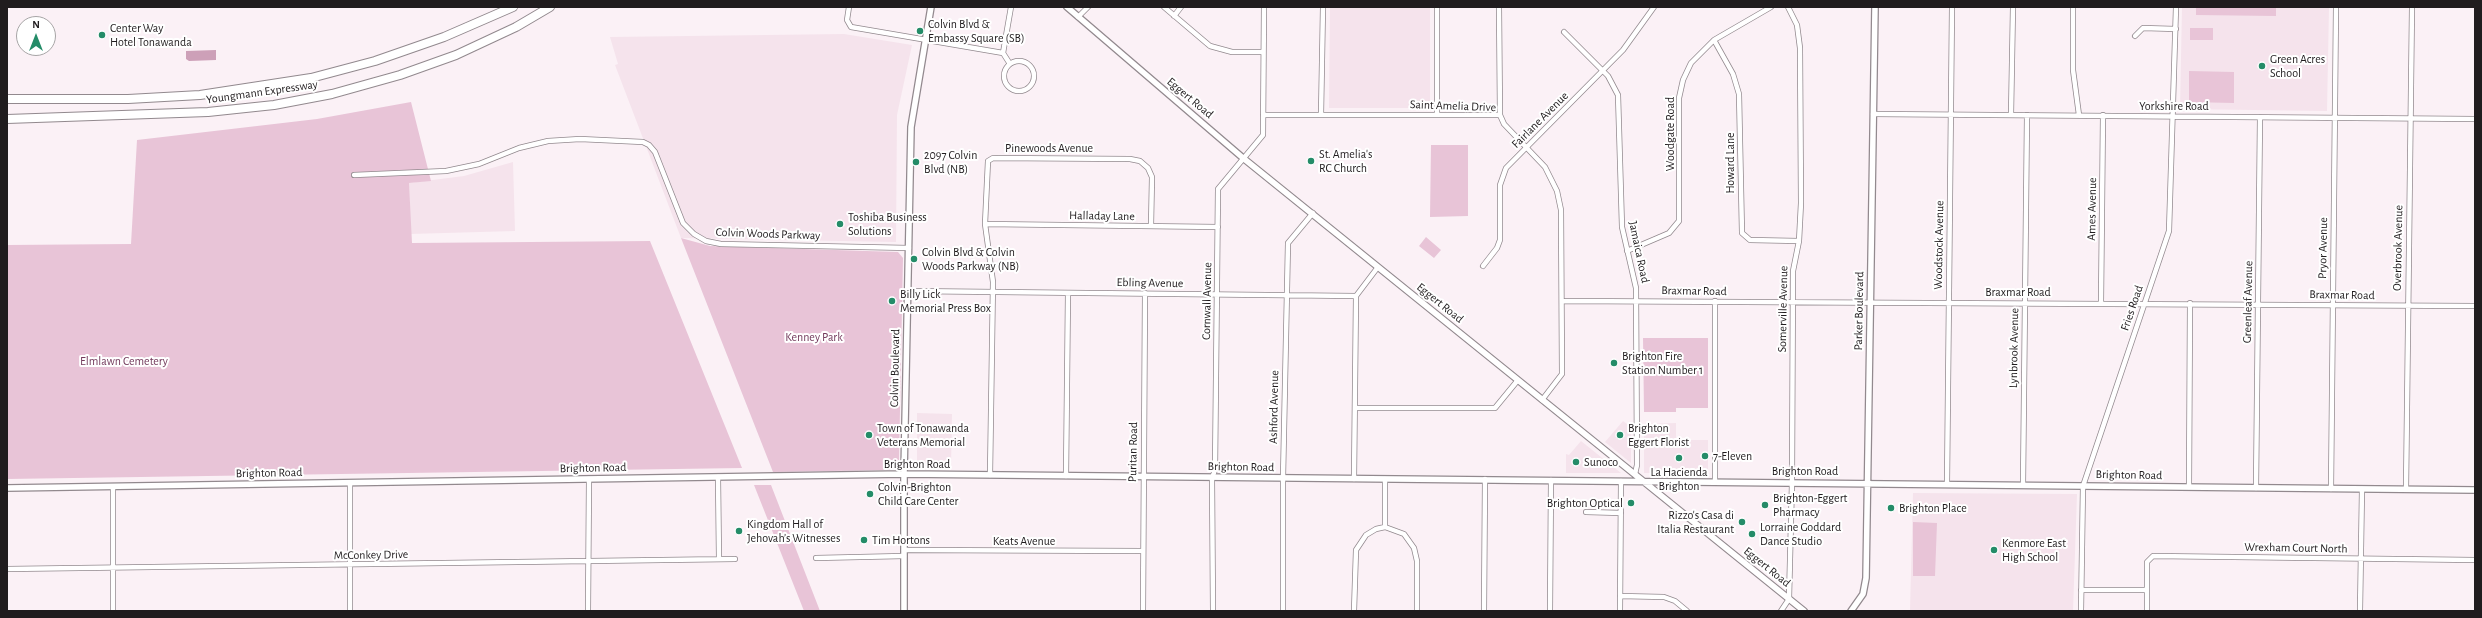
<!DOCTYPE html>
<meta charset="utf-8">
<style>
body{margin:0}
#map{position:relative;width:2482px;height:618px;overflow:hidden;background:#fbf1f6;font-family:"Alegreya Sans",sans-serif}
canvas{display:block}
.frame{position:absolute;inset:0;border:8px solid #201c1e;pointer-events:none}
.north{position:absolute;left:16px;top:16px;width:40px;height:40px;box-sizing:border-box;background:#fff;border:1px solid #a6a4a5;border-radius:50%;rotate:0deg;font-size:11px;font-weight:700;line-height:16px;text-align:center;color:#201c1e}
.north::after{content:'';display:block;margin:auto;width:14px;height:18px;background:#248c68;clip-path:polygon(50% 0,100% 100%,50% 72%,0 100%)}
</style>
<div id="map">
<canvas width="2482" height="618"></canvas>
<div class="frame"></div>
<div class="north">N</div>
</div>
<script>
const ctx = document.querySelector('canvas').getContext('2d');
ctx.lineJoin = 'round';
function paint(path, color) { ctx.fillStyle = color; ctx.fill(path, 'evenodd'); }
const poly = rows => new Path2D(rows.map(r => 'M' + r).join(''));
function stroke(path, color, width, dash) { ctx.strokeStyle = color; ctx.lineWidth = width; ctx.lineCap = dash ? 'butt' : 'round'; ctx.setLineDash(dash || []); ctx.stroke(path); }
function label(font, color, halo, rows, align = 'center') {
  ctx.font = font + ' "Alegreya Sans",sans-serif'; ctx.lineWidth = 4; ctx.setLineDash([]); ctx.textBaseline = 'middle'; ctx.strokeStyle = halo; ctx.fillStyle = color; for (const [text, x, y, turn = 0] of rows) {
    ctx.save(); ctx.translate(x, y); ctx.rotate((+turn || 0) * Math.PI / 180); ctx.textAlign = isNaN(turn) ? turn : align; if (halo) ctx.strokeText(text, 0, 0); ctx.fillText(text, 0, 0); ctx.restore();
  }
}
const built = poly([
 [1330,7,1430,7,1430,108,1329,108],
 [2182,7,2329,7,2327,111,2180,109],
 [844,34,912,45,897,115,896,242,681,238,615,65,618,64,610,37],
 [513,162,515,231,410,234,409,183,464,176],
 [917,413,952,414,951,467,917,466],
 [1623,421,1631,427,1631,463,1605,442],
 [1676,423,1676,440,1708,440,1708,473,1644,473,1644,424],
 [1581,441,1621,473,1566,473,1566,454,1569,455],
 [1913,493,2077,494,2073,611,1910,611]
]);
const green = poly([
 [2196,7,2276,7,2276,16,2196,15],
 [2190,28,2213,28,2213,40,2190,40],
 [2189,71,2234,72,2234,103,2189,102],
 [411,102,431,181,409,183,412,243,650,241,742,468,7,479,7,245,131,244,137,140,317,119],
 [1431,145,1468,145,1468,216,1430,217],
 [1426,237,1441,250,1434,258,1419,246],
 [681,238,710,246,898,252,903,258,899,461,890,470,773,472],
 [1643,338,1708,338,1708,408,1676,408,1676,412,1644,412],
 [754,485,771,485,820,611,804,611],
 [1913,522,1937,523,1935,576,1913,576]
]);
const forest = poly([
 [216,50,216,60,189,61,186,59,186,51]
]);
const minor = poly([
 [849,7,847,20,851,27,1003,53],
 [1164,7,1210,46,1232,52,1263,52],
 [1437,7,1437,115],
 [1499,7,1500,115,1504,124,1545,167,1557,191,1561,210,1562,374,1542,400],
 [2073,7,2073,70,2079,115],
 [1174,16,1181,7],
 [1078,17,1088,7],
 [1564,32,1608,76,1618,95,1622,227,1636,288,1637,465,1635,474],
 [2135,36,2143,28,2176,29],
 [1714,40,1733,74,1739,94,1742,233,1750,240,1799,241],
 [1003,53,1011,7],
 [1003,53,1010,64],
 '1004 76a15 15 0 1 1 30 0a15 15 0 1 1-30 0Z',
 [1873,114,2475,119],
 [1263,115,1500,115],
 [1321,115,1323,7],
 [2011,115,2013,7],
 [354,175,446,171,479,164,519,148,548,141,580,139,643,142,649,145,655,152,683,223,694,234,706,241,721,244,909,248],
 [985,224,1218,227],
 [1627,251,1669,233,1679,221,1679,98,1683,80,1691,63,1714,40,1771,7],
 [1483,266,1497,248,1500,240,1500,185,1506,168,1623,50,1654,7],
 [908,291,1356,296,1378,267],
 [1562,301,2475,306],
 [1715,301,1715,481],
 [2101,303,2103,115],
 [1355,408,1495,408,1518,380],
 [990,475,993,282,985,224,988,161,993,158,1130,159,1140,161,1148,168,1152,177,1151,226],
 [1066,476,1068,293],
 [718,477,719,559],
 [1354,479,1356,296],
 [350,483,350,611],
 [1947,484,1952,7],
 [2023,485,2027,115],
 [113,487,113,611],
 [2189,487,2190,303],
 [2256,488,2260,117],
 [2331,489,2336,7],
 [2406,489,2412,7],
 [1586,512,1621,513],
 [1385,527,1385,479],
 [904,550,1143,551],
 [816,558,904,556],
 [7,569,735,559],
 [2081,590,2147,590],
 [1620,596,1664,597,1675,601,1687,611],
 [588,611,589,479],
 [1143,611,1145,293],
 [1213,611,1212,478,1215,470,1218,189,1263,135,1264,7],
 [1283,611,1283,478,1288,243,1313,213],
 [1354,611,1356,550,1366,535,1376,529,1385,527,1404,534,1414,548,1417,561,1417,611],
 [1484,611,1485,479],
 [1550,611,1551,480],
 [1620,611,1621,481],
 [1781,611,1789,599,1792,482,1793,271,1799,241,1801,203,1800,48,1797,25,1788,7],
 [2081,611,2083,486,2169,231,2176,7],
 [2147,611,2147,562,2153,556,2475,560],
 [2360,611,2362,489]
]);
const tertiary = poly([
 [1067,7,1243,158,1804,611],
 [7,488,904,474,2475,490],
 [904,611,904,474,911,127,931,7],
 [1851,611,1863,594,1866,578,1875,7]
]);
const motorway = poly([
 [7,99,128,99,200,95,311,78,375,61,444,37,513,7],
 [7,119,208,112,274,105,332,94,400,75,456,55,516,27,550,7]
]);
const markers = [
 [920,31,4,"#248c68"],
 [102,35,4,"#248c68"],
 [2262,66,4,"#248c68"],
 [1311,161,4,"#248c68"],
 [916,162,4,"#248c68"],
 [840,224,4,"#248c68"],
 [914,259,4,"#248c68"],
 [892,301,4,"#248c68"],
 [1614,363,4,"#248c68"],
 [869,435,4,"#248c68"],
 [1620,435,4,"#248c68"],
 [1705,456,4,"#248c68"],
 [1679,458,4,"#248c68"],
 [1576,462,4,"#248c68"],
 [870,494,4,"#248c68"],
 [1631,503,4,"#248c68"],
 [1765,505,4,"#248c68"],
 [1891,508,4,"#248c68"],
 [1742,522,4,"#248c68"],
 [739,531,4,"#248c68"],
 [1752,534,4,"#248c68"],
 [864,540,4,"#248c68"],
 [1994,550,4,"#248c68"]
];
const poiNames = [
 ["Colvin Blvd &",928,24],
 ["Embassy Square (SB)",928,38],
 ["Center Way",110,28],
 ["Hotel Tonawanda",110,42],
 ["Green Acres",2270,59],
 ["School",2270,73],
 ["St. Amelia's",1319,154],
 ["RC Church",1319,168],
 ["2097 Colvin",924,155],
 ["Blvd (NB)",924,169],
 ["Toshiba Business",848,217],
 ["Solutions",848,231],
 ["Colvin Blvd & Colvin",922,252],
 ["Woods Parkway (NB)",922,266],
 ["Billy Lick",900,294],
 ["Memorial Press Box",900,308],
 ["Brighton Fire",1622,356],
 ["Station Number 1",1622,370],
 ["Town of Tonawanda",877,428],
 ["Veterans Memorial",877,442],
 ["Brighton",1628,428],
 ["Eggert Florist",1628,442],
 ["7-Eleven",1713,456],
 ["Sunoco",1584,462],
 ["La Hacienda",1679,472,"center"],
 ["Brighton",1679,486,"center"],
 ["Colvin-Brighton",878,487],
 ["Child Care Center",878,501],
 ["Brighton-Eggert",1773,498],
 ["Pharmacy",1773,512],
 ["Brighton Optical",1623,503,"right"],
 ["Brighton Place",1899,508],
 ["Rizzo's Casa di",1734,515,"right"],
 ["Italia Restaurant",1734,529,"right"],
 ["Kingdom Hall of",747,524],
 ["Jehovah’s Witnesses",747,538],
 ["Lorraine Goddard",1760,527],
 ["Dance Studio",1760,541],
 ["Tim Hortons",872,540],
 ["Kenmore East",2002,543],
 ["High School",2002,557]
];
const streetNames = [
 ["Youngmann Expressway",262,92,-8],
 ["Eggert Road",1190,98,40],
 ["Saint Amelia Drive",1453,106,2],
 ["Yorkshire Road",2174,106],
 ["Fairlane Avenue",1540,120,-45],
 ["Woodgate Road",1670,134,-90],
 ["Pinewoods Avenue",1049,148],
 ["Howard Lane",1730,163,-90],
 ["Ames Avenue",2092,209,-89],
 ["Halladay Lane",1102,216,1],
 ["Colvin Woods Parkway",768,234,2],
 ["Woodstock Avenue",1939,245,-89],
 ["Pryor Avenue",2323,248,-89],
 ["Overbrook Avenue",2398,248,-89],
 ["Jamaica Road",1639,252,78],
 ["Ebling Avenue",1150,283,1],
 ["Braxmar Road",1694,291,1],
 ["Braxmar Road",2018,292],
 ["Braxmar Road",2342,295,1],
 ["Cornwall Avenue",1207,301,-89],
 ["Greenleaf Avenue",2248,302,-89],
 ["Eggert Road",1440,303,39],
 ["Fries Road",2132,308,-71],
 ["Somerville Avenue",1783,309,-89],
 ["Parker Boulevard",1859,311,-89],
 ["Lynbrook Avenue",2014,348,-89],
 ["Colvin Boulevard",895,368,-89],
 ["Ashford Avenue",1274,407,-89],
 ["Puritan Road",1133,452,-89],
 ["Brighton Road",917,464],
 ["Brighton Road",1241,467,1],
 ["Brighton Road",593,468,-1],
 ["Brighton Road",1805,471],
 ["Brighton Road",269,473,-1],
 ["Brighton Road",2129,475,1],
 ["Keats Avenue",1024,541],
 ["Wrexham Court North",2296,548,1],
 ["McConkey Drive",371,555,-1],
 ["Eggert Road",1767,567,39]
];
const parkNames = [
 ["Kenney Park",814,337],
 ["Elmlawn Cemetery",124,361]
];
paint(built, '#f5e3ec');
paint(green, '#e8c4d7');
paint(forest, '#cda0b8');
stroke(minor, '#92898e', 6);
stroke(tertiary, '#92898e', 8);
stroke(motorway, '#92898e', 10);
stroke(minor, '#fff', 4.5);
stroke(tertiary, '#fff', 5.5);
stroke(motorway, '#fff', 8);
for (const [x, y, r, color] of markers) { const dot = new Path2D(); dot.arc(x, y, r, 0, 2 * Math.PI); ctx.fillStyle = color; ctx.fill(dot); stroke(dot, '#fff', 1.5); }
label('12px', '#201c1e', '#fff', poiNames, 'left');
label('12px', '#201c1e', '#fff', streetNames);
label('12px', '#72395b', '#fff', parkNames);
</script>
